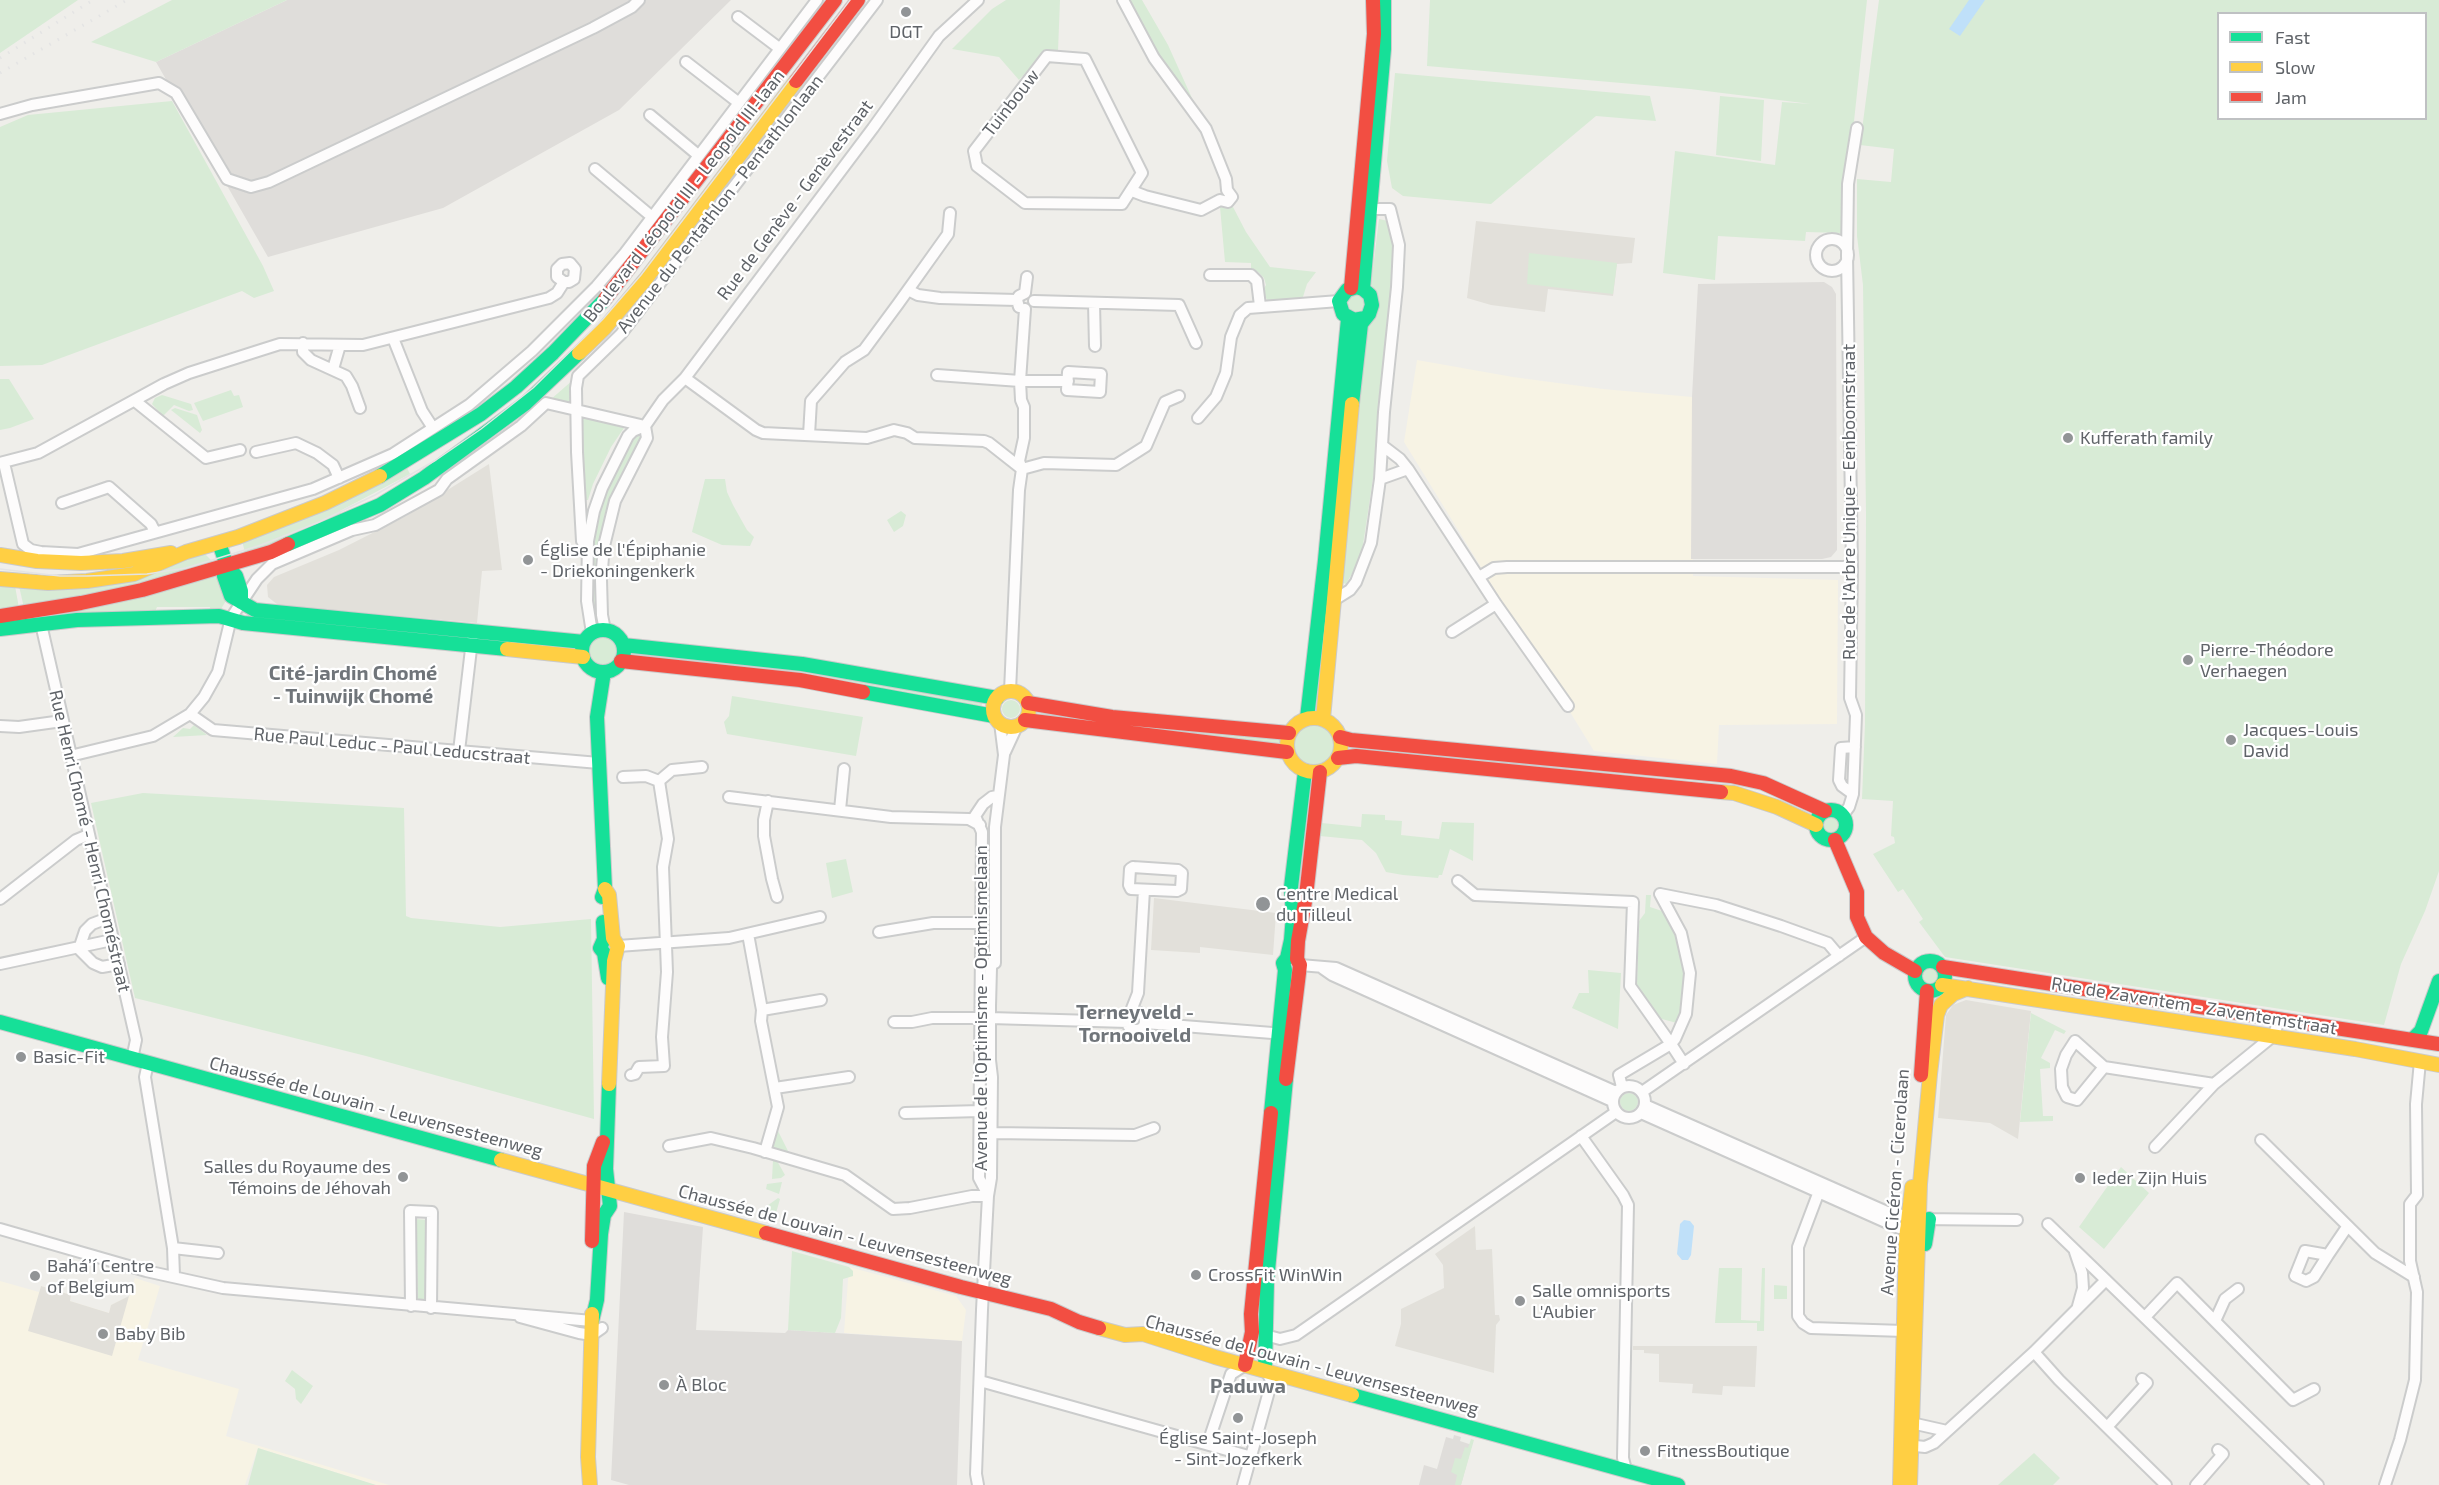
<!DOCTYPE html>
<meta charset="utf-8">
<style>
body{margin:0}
#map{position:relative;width:2439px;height:1485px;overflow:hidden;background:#efeeea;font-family:"Exo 2",sans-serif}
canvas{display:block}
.legend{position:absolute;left:2217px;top:12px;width:210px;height:108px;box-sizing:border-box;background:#fff;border:2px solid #bfc1c3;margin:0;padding:8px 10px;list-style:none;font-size:18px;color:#5f6368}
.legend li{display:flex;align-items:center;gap:12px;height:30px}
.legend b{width:30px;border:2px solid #bfc1c3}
</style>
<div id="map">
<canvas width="2439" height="1485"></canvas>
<ul class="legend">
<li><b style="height:8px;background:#16e098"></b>Fast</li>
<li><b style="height:8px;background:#ffcf43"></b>Slow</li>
<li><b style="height:8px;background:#f24e42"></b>Jam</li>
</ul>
</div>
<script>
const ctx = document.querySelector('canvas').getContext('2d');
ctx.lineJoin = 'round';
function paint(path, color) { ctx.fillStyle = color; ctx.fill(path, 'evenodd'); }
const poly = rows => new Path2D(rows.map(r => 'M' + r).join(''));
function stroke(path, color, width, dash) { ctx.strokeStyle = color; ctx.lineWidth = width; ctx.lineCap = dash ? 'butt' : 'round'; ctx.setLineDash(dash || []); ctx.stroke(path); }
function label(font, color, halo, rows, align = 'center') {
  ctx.font = font + ' "Exo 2",sans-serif'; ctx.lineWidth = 4.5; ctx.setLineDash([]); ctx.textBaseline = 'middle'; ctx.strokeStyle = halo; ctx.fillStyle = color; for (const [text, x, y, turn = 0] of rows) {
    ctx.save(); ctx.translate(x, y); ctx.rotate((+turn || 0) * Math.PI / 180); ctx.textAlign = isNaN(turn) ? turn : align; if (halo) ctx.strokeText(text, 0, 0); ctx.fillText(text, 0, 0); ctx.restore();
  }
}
const commercial = poly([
 [1417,360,1513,377,1603,389,1692,397,1693,576,1838,580,1837,724,1719,725,1717,764,1594,751,1404,442],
 [849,1267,956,1296,966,1310,962,1341,844,1333],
 [135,1278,160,1286,138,1360,239,1389,226,1436,389,1485,376,1485,258,1448,245,1485,0,1485,0,1281,39,1292,41,1286,71,1295,70,1301,109,1313,111,1305,130,1296]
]);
const industrial = poly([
 [287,0,731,0,619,110,443,208,268,257,156,62],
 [1824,282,1832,287,1836,294,1837,550,1831,557,1822,559,1691,559,1692,397,1698,284],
 [624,1212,703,1227,696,1330,785,1333,788,1330,962,1341,957,1485,629,1485,611,1480],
 [1454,1435,1461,1437,1460,1441,1472,1445,1461,1485,1419,1485,1424,1465,1437,1469,1446,1437,1453,1439]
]);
const education = poly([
 [1476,221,1635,238,1632,263,1617,264,1613,296,1548,289,1545,312,1491,305,1467,298],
 [489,464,502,570,482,571,477,623,278,605,268,597,267,585,274,577,339,550,406,516],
 [1154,898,1276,913,1273,955,1200,947,1200,953,1151,950],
 [1966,1000,2031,1011,2018,1139,1990,1123,1938,1118,1946,1015,1953,1005],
 [1475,1226,1476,1250,1492,1249,1495,1315,1499,1315,1500,1320,1496,1325,1494,1373,1395,1346,1401,1324,1401,1309,1444,1288,1443,1265,1435,1254],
 [41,1286,71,1295,70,1301,109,1313,111,1305,129,1296,112,1356,28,1331],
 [1633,1346,1757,1346,1755,1387,1723,1386,1722,1395,1692,1393,1693,1384,1659,1382,1659,1354,1644,1353,1644,1350,1633,1350]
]);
const green = poly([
 [0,0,78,0,0,53],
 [172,0,287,0,156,62,91,42],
 [1006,0,1060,0,1058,51,1044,52,1019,80,999,57,952,49,992,9],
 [1126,0,1142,0,1168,45,1196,107,1152,46],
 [1430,0,1867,0,1842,233,1806,232,1805,241,1718,236,1715,280,1663,273,1675,151,1775,165,1782,102,1811,104,1690,89,1427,66],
 [1879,0,2439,0,2439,871,2425,911,2401,964,2384,1025,1945,957,1919,922,1923,919,1903,889,1898,892,1873,854,1895,843,1894,837,1891,836,1893,801,1862,799,1865,724,1866,514,1863,285,1857,236,1857,179,1891,182,1894,149,1860,145],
 [2218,14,2426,14,2426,118,2218,118],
 [1395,73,1650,96,1656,121,1596,116,1491,204,1403,196,1392,188,1387,161],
 [1720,96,1764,100,1761,161,1716,155],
 [172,101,263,266,274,291,254,298,242,291,42,365,0,366,0,127,28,115],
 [1220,207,1233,207,1246,232,1270,267,1316,272,1307,284,1302,300,1268,301,1262,292,1266,285,1264,278,1258,272,1251,271,1251,263,1225,262],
 [1379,219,1388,221,1395,248,1378,446,1361,558,1346,584,1343,583,1364,331,1376,316,1379,301,1371,284],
 [1529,253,1617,263,1613,294,1527,284],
 [1356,292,1367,301,1364,312,1349,314,1344,300],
 [0,379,9,379,34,419,10,428,0,430],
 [573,380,571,404,550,400],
 [231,390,234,396,239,395,243,407,203,421,194,403],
 [162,395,191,404,193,410,189,411,174,405,163,416,152,404,155,398],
 [175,408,197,415,202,430,200,433,171,410],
 [582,416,626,425,611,447,593,484,588,500,585,500],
 [637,431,644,435,626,464,611,495,605,514,596,573,600,623,592,613,593,538,599,507,611,474],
 [406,466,410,474,340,511,343,517,246,556,242,541],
 [705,479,725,479,727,492,733,505,747,530,754,537,750,546,722,545,692,532],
 [901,511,906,515,903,526,894,532,887,520],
 [201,554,206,555,215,564,143,584,24,608,19,586,83,585],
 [217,575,227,599,218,614,209,615,210,607,157,607,154,614,28,622,25,617],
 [0,584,15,586,19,608,0,611],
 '587 651a16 16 0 1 1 32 0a16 16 0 1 1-32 0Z',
 [630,647,791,666,789,676,629,657],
 [814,669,983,699,981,709,812,679],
 [732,696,863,717,856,756,727,734,724,722,729,716],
 '1002 709a9 9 0 1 1 18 0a9 9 0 1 1-18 0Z',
 [1042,709,1282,737,1281,745,1040,720],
 '1291 744a22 22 0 1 1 44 0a22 22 0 1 1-44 0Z',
 [194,725,207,735,173,737,183,728,190,729],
 [143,793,404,808,406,916,411,918,500,927,591,919,594,1119,366,1056,135,998,91,803],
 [1362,814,1385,815,1385,820,1402,821,1401,835,1439,839,1442,822,1474,823,1473,861,1450,849,1442,875,1439,875,1438,878,1403,875,1386,872,1376,853,1362,840,1320,836,1322,823,1361,827],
 '1823 824a8 8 0 1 1 16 0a8 8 0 1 1-16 0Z',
 [846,859,853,892,832,898,826,863],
 [1646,895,1651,895,1650,907,1662,911,1664,905,1680,946,1685,975,1683,1004,1677,1023,1658,1018,1637,984,1639,921,1645,913],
 '1922 975a8 8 0 1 1 16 0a8 8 0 1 1-16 0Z',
 [1588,970,1621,973,1618,1029,1572,1008,1579,993,1589,993],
 [2031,1013,2066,1031,2064,1034,2055,1030,2041,1058,2050,1063,2050,1068,2040,1069,2043,1116,2053,1116,2053,1121,2020,1122],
 '1620 1102a9 9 0 1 1 18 0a9 9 0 1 1-18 0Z',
 [778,1131,790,1155,772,1148],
 [776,1159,785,1175,781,1178,772,1179,773,1160],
 [2121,1167,2149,1193,2104,1249,2079,1227],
 [782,1182,779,1194,766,1189,767,1184],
 [778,1198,780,1199,774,1220,763,1217,760,1211],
 [416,1219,427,1220,426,1302,418,1301],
 [792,1251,849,1267,853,1271,853,1276,843,1279,841,1318,835,1333,788,1330],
 [1719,1268,1742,1268,1741,1320,1760,1321,1762,1268,1765,1268,1764,1331,1757,1331,1757,1323,1715,1323],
 [1774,1285,1787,1286,1787,1299,1774,1299],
 [292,1370,313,1386,301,1404,296,1399,295,1389,285,1381],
 [1471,1439,1474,1440,1461,1485,1455,1485,1457,1475,1451,1472,1455,1458,1461,1459,1465,1447,1468,1448],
 [258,1448,376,1485,248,1485],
 [2034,1453,2060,1478,2053,1485,1998,1485]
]);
const water = poly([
 [1969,0,1985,0,1960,36,1949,29],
 [1684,1220,1690,1221,1694,1226,1691,1255,1688,1260,1682,1260,1677,1254,1680,1224]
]);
const street = poly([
 [1123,0,1154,58,1206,129,1226,179,1227,190,1232,197,1228,202,1220,200,1201,210,1145,196,1132,191],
 [738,17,779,48],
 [1047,56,1085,59,1142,173,1122,204,1025,203,977,166,974,151,1047,56],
 [686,62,739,103],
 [0,114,32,105,159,83,176,93,227,179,251,187,269,182,593,28,632,7,639,0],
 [650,115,698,155],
 [595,169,651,216],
 '1816 255a16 16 0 1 1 32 0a16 16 0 1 1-32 0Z',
 [1210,275,1251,275,1257,281,1260,306],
 [908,290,918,295,940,298,1017,300],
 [1025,293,1027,277],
 [1034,301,1179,305,1196,343],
 [1094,303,1095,346],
 [1019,307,1017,300,1019,296,1025,293],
 [393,338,422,411,433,428],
 [303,343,303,352,311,360,346,376,352,386,360,408],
 [333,369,340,345],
 [1068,372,1101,374,1100,392,1067,390,1068,372],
 [937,375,1020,381,1068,381],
 [685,378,756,430,763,433,867,438,894,430,907,433,915,438,984,441,989,443,1022,469,1044,463,1116,465,1146,446,1165,402,1179,396],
 [135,401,206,458,240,450],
 [1198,418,1216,397,1226,373,1231,337,1240,315,1248,308,1339,301],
 [809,435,811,401,845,362,864,350,898,304,948,234,950,213],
 [1383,446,1400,459,1408,469,1496,604,1568,706],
 [256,452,296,443,317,453,333,465,339,478],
 [0,463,38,453,164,384,189,373,261,350,280,344,363,345,549,298,557,293,564,282,569,282,574,279,575,269,570,263,562,264,557,269,557,277,564,282],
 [4,463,23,544,31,550,41,552,78,554,313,489,393,454,469,405,532,351,596,287,625,253,817,0],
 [1380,479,1408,469],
 [62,503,109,487,151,524,155,532],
 [585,546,582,541,577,452,576,388,578,376,621,334,877,0],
 [1479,577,1494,568,1507,567,1852,567],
 [1334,600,1350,590,1356,582,1371,543,1380,479,1384,412,1397,287,1399,245,1390,209,1365,209],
 [41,624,136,1040,132,1059],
 [605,630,602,615,601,580,604,546,615,501,647,438,645,426],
 [1452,632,1496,604],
 [592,633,587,601,588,541,594,511,602,488,628,436,633,431,645,426,663,400,685,378,873,128,939,36,978,0],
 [1010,691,1019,490,1022,469,1019,461,1024,438,1024,407,1021,400,1020,381,1025,309],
 [190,714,213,730,599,763],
 [0,726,19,727,62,721],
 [459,751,473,632],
 [1005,752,1017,726],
 [70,756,153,736,190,714,204,697,218,672,231,618,257,579,272,564,352,530,375,525,439,490,447,479,521,426,546,403,645,426],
 [623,777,646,776,659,781],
 [659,781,672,770,702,767],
 [1853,794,1842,786,1839,780,1841,748,1855,747],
 [729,797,891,817,969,819,980,825],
 [768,801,764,820,764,836,772,879,777,897],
 [840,810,844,769],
 [1843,815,1849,807,1853,794,1856,715,1850,698,1852,567,1847,255,1848,184,1857,128],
 [1133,867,1178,870,1182,873,1181,889,1177,891,1131,889,1129,885,1130,869,1133,867],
 [1458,881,1475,895,1633,902,1630,986,1671,1044,1619,1075,1622,1087],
 [1660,894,1716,905,1781,926,1828,943,1839,956],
 [1660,894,1681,933,1690,973,1686,1014,1675,1039,1671,1044,1684,1064],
 [0,899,76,840,88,835],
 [108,918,92,924,85,931,79,949,93,963,102,967,119,964],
 [879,932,933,923,982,923],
 [748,934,762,1010,761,1021,778,1107,765,1152],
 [618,946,729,938,820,917],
 [995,963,995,827,1004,755,1000,723],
 [0,964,112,940],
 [1300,965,1336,968,1616,1092],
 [1322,968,1332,975,1612,1101],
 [762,1010,821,1000],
 '1127 1021a9 9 0 1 1 18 0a9 9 0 1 1-18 0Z',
 [1129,1016,1138,993,1144,890],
 [990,1018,1128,1022],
 [894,1022,912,1022,932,1018,980,1018],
 [1145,1023,1285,1034],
 [148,1063,145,1077,173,1248,174,1276],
 [2104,1067,2077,1100,2067,1097,2062,1087,2061,1069,2066,1055,2075,1041,2104,1067,2214,1084,2273,1036,2280,1019],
 [631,1075,635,1074,639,1067,664,1066,662,1037,667,972,663,867,668,839,659,781],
 '1613 1102a16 16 0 1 1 32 0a16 16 0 1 1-32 0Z',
 [775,1088,849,1077],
 [1642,1092,1866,937],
 [1645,1105,1887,1212,1919,1219,2017,1220],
 [905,1113,980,1111],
 [1641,1113,1899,1228,1913,1228],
 [993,1133,1135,1135,1154,1128],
 [1581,1136,1623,1195,1628,1205,1623,1458,1626,1470],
 [2261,1140,2375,1253,2414,1277],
 [669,1146,711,1138,753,1148,845,1175,893,1209,910,1208,972,1196,988,1196],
 [2155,1147,2214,1084],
 [1821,1186,1798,1247,1798,1316,1803,1323,1811,1328,1904,1331],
 [988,1195,979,1178,982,832,975,816,983,804,992,797,997,796],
 [2048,1224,2318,1485],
 [0,1229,146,1271,223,1288,592,1321],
 [173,1248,218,1253],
 [2075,1252,2082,1273,2083,1288,2078,1306],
 [2328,1255,2314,1277,2306,1281,2295,1276,2305,1251,2328,1255,2347,1227],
 [411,1306,410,1211,432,1212,431,1308],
 [520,1317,579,1333,592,1335,602,1328],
 [2145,1317,2177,1283,2293,1400,2314,1389],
 [2215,1321,2225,1299,2238,1289],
 [1265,1335,1280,1339,1296,1335,1616,1112],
 [2034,1352,2059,1380,2166,1485],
 [980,1381,1252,1457],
 [1907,1422,1947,1431],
 [2108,1426,2147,1383,2142,1379],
 [1212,1444,1211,1434,1231,1374,1245,1365],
 [1906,1445,1925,1447,1934,1443,2034,1352,2106,1280],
 [978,1485,976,1474,982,1310,988,1196,991,1178,992,1077,990,1060,990,1006,991,968,994,958],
 [1243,1485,1271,1384,1271,1380,1265,1369],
 [2196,1485,2223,1454,2218,1450],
 [2385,1485,2400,1440,2415,1380,2417,1292,2410,1261,2410,1204,2417,1195,2416,1104,2420,1061]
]);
const fast = poly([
 [1363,289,1384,49,1384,0],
 [1352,404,1361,324,1369,314,1372,305,1370,295,1363,289,1357,287,1347,290,1339,301,1343,314,1354,320,1365,318],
 [380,476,481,414,516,387,553,353,605,299],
 [219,543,227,566,236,576,241,591,241,602],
 [288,544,380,505,424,478,526,403,579,353],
 [227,566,224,576,231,596,255,610,584,642],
 [0,629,77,620,219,616,243,623,507,649],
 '582 651a21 21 0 1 1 42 0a21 21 0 1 1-42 0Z',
 [623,645,802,664,997,698],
 [863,692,994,716],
 [1307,718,1325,560,1348,319],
 '1816 825a15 15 0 1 1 30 0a15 15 0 1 1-30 0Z',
 [602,897,605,889,597,717,604,672],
 [603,922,604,939,600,948,604,953,608,978],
 '1915 976a15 15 0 1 1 30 0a15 15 0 1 1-30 0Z',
 [0,1022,501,1160],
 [2413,1039,2421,1031,2439,981],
 [1271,1113,1285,970,1283,963,1287,958,1291,940,1293,915,1291,887,1305,771],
 [1925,1244,1929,1219],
 [592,1321,597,1300,601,1234,604,1215,610,1206,606,1169,609,1084],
 [1265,1369,1267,1281,1286,1079],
 [1352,1395,1678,1485]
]);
const slow = poly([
 [579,353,604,329,645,280,796,81],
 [0,555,37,561,81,563,123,561,171,553],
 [0,579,48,583,87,581,134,574,186,552,238,537,325,503,380,476],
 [507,649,583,657],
 '993 709a18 18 0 1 1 36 0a18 18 0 1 1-36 0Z',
 '1287 745a27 27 0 1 1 54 0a27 27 0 1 1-54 0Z',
 [1323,719,1352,404],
 [1721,792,1734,793,1777,807,1816,825],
 [605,889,609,895,613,938,618,946,614,961,609,1084],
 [1942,985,2355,1049,2439,1065],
 [501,1160,766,1233],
 [1099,1328,1125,1335,1143,1334,1215,1357,1352,1395],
 [590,1485,588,1457,592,1314],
 [1900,1485,1906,1239,1912,1187],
 [1910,1485,1920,1184,1930,1074,1937,1015,1941,1005,1953,994,1968,988]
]);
const jam = poly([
 [796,81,858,0],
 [1351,288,1374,34,1373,0],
 [605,299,835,0],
 [0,616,81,603,142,590,271,552,288,544],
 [621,661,800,680,863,692],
 [1028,703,1112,717,1289,733],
 [1025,720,1287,752],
 [1340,737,1351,740,1731,776,1763,783,1825,811],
 [1338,758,1356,756,1721,792],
 [1835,840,1857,892,1857,917,1866,937,1884,953,1915,971],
 [1943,967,2439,1044],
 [1921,1075,1927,991],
 [1286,1079,1300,965,1297,959,1298,941,1306,896,1320,772],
 [766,1233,961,1287,1051,1309,1079,1322,1099,1328],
 [592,1241,594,1166,603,1142],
 [1245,1365,1252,1332,1251,1314,1271,1113]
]);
const tram = poly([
 [0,569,60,576,87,576,147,574,186,568,261,545,319,522,375,495,436,460,481,429,533,388,603,319,641,275,850,0]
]);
const rail = poly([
 [0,58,93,0],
 [0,73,127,0]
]);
const markers = [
 [906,12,6,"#919496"],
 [2068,438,6,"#919496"],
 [528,560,6,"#919496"],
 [2188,660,6,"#919496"],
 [2231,740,6,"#919496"],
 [1263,904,8,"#919496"],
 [21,1057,6,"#919496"],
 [403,1177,6,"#919496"],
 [2080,1178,6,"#919496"],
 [1196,1275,6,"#919496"],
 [35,1276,6,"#919496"],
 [1520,1301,6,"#919496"],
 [103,1334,6,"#919496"],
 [664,1385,6,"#919496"],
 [1238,1418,6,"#919496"],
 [1645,1451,6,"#919496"]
];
const poiNames = [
 ["DGT",906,32,"center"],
 ["Kufferath family",2080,438],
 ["Église de l'Épiphanie",540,550],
 ["- Driekoningenkerk",540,571],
 ["Pierre-Théodore",2200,650],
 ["Verhaegen",2200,671],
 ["Jacques-Louis",2243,730],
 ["David",2243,751],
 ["Centre Medical",1276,894],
 ["du Tilleul",1276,915],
 ["Basic-Fit",33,1057],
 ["Salles du Royaume des",391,1167,"right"],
 ["Témoins de Jéhovah",391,1188,"right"],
 ["Ieder Zijn Huis",2092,1178],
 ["Bahá’í Centre",47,1266],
 ["of Belgium",47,1287],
 ["CrossFit WinWin",1208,1275],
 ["Salle omnisports",1532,1291],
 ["L'Aubier",1532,1312],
 ["Baby Bib",115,1334],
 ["À Bloc",676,1385],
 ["Église Saint-Joseph",1238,1438,"center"],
 ["- Sint-Jozefkerk",1238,1459,"center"],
 ["FitnessBoutique",1657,1451]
];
const streetNames = [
 ["Tuinbouw",1011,103,-52],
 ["Boulevard Léopold III - Leopold III-laan",684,196,-52],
 ["Rue de Genève - Genèvestraat",795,200,-53],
 ["Avenue du Pentathlon - Pentathlonlaan",720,204,-52],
 ["Rue de l'Arbre Unique - Eenboomstraat",1849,502,-90],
 ["Rue Paul Leduc - Paul Leducstraat",392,746,5],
 ["Rue Henri Chomé - Henri Choméstraat",90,841,77],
 ["Rue de Zaventem - Zaventemstraat",2194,1006,9],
 ["Avenue de l'Optimisme - Optimismelaan",981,1008,-90],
 ["Chaussée de Louvain - Leuvensesteenweg",376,1107,15],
 ["Avenue Cicéron - Cicerolaan",1895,1182,-86],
 ["Chaussée de Louvain - Leuvensesteenweg",845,1235,15],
 ["Chaussée de Louvain - Leuvensesteenweg",1312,1365,15]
];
const neighbourhoodNames = [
 ["Cité-jardin Chomé",353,673],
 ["- Tuinwijk Chomé",353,696],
 ["Terneyveld -",1135,1012],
 ["Tornooiveld",1135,1035],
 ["Paduwa",1248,1386]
];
paint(commercial, '#f7f3e4');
paint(industrial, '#dfddda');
paint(education, '#e2e0da');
paint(green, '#d8ebd6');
paint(water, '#bfe0f9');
stroke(street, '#cbcccc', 14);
stroke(fast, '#cacacb', 16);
stroke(slow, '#cacacb', 16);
stroke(jam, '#cacacb', 16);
stroke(street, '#fdfcfc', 10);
stroke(fast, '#16e098', 14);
stroke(slow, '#ffcf43', 14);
stroke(jam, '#f24e42', 14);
stroke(tram, '#e4e4e4', 1.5);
stroke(rail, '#e4e4e4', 3, [1.5, 8]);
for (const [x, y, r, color] of markers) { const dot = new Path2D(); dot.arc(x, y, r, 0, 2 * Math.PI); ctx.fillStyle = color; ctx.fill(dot); stroke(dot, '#fff', 2); }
label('18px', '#5f6368', '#fff', poiNames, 'left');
label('18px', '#5f6368', '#fff', streetNames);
label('bold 20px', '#70757a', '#fff', neighbourhoodNames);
</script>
